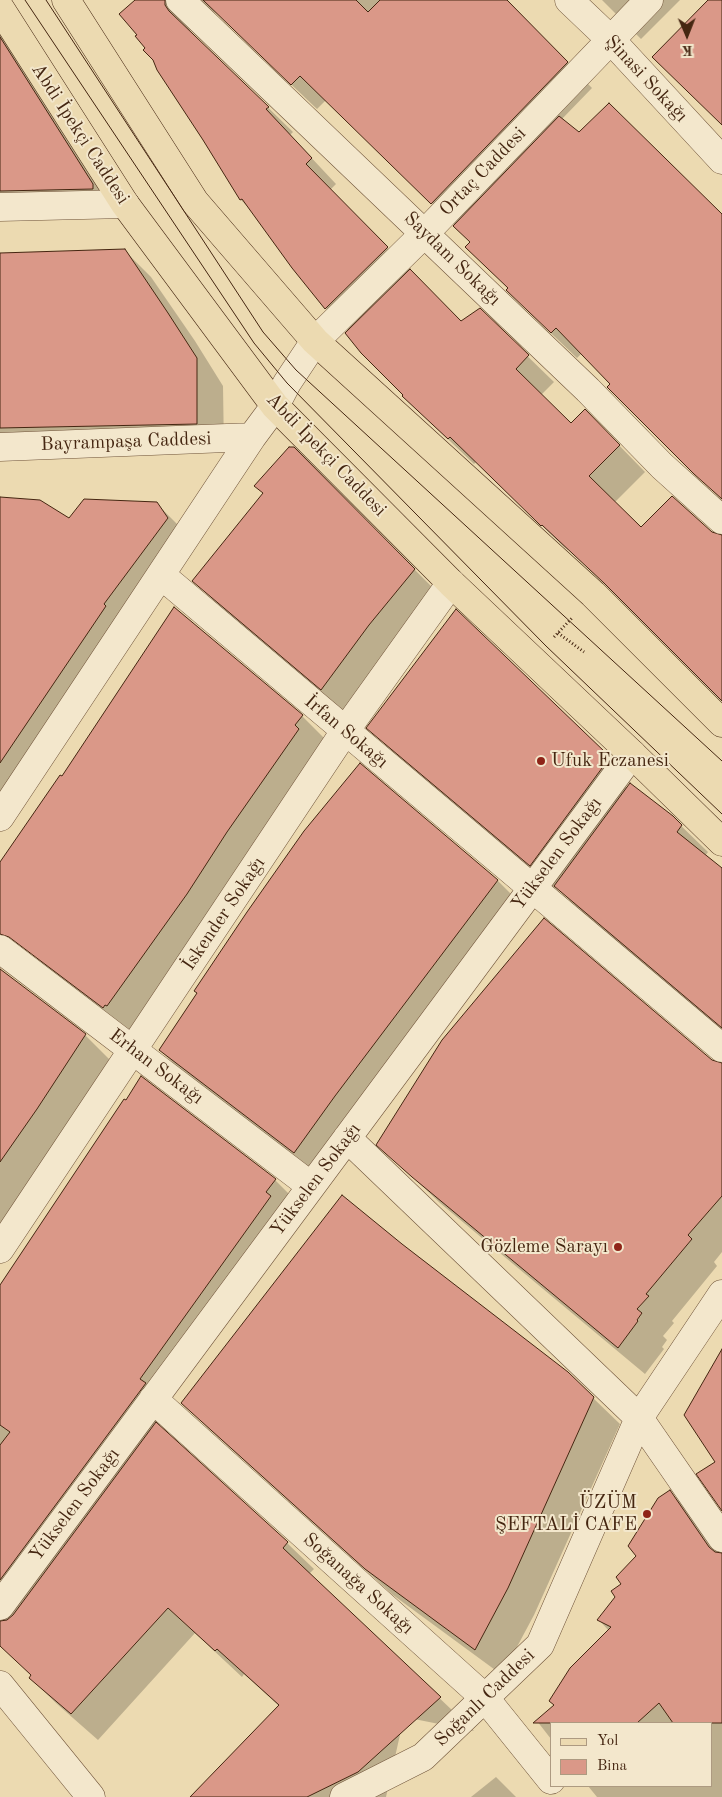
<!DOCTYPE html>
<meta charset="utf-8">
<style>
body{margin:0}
#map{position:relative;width:722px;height:1797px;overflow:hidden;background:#ecdab1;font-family:"Old Standard TT",serif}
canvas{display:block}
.legend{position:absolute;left:550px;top:1722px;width:162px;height:65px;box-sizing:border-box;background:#f3e7cc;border:1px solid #ad9a81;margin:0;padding:6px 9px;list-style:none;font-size:15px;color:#452611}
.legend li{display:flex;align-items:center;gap:10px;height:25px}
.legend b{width:25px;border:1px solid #ad9a81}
.north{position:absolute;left:662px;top:10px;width:50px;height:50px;-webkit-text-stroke:4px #f3e7cc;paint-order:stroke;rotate:179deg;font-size:14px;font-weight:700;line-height:20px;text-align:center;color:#452611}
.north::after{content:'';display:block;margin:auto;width:18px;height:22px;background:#452611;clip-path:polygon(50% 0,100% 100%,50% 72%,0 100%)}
</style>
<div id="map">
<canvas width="722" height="1797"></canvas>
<ul class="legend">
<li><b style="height:6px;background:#ecdab1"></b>Yol</li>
<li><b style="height:14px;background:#da9888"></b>Bina</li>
</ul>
<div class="north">K</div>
</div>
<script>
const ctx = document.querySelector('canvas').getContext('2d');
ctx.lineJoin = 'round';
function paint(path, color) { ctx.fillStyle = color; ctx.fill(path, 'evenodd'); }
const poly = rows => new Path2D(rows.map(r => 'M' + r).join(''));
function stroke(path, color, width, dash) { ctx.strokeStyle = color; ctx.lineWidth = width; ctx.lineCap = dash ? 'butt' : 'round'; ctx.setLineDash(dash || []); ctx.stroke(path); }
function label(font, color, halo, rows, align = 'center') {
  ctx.font = font + ' "Old Standard TT",serif'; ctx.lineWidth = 4; ctx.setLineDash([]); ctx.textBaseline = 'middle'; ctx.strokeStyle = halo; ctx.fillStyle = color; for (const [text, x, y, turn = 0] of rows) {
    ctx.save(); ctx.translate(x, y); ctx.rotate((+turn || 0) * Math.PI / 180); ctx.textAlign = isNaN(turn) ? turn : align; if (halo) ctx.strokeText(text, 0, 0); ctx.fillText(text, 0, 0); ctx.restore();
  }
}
const shadow = poly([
 [137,0,505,0,592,88,562,119,579,134,722,217,722,500,669,447,582,353,577,358,533,316,472,242,326,100,317,109,217,14,209,9,189,22,190,31,293,132,290,135,336,184,330,190,461,322,480,310,554,382,541,395,571,424,610,436,645,472,614,503,641,529,711,533,722,536,722,699,631,609,568,549,568,550,564,547,476,462,474,464,429,421,349,331,326,308,293,267,253,212,241,200,138,35],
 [602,0,680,0,641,39],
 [0,32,117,209,0,215],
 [124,250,151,277,195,341,223,386,224,450,0,455,0,254],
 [293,448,441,596,348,715,220,607,194,581,264,494],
 [0,499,70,520,157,504,182,529,0,822],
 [456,611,621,768,624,785,628,788,672,817,708,852,705,856,722,870,722,1030,582,912,556,887,555,889,393,752,368,728],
 [302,716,328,742,130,1034,53,974,0,922,0,863],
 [360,765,498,881,524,907,321,1179,186,1076,160,1050],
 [7,975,85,1035,111,1061,0,1225,0,977],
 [722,1064,722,1252,714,1262,717,1266,672,1321,674,1323,663,1336,667,1340,662,1347,664,1349,645,1374,440,1203,378,1144],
 [275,1180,301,1206,166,1405,171,1410,159,1427,287,1543,314,1569,309,1574,474,1731,404,1717,386,1797,198,1797,279,1706,244,1674,242,1677,195,1633,98,1740,57,1704,30,1678,32,1676,0,1645,0,1287],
 [593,1398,620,1424,534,1615,502,1675,393,1595,209,1429,183,1403],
 [670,1492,695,1517,722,1554,722,1797,597,1797,588,1786,711,1786,711,1723,551,1723,551,1739,537,1721,555,1706,609,1631,599,1620,617,1597],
 [496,1777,516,1797,471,1797]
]);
const building = poly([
 [135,0,165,0,165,5,169,11,269,107,266,109,312,158,306,164,388,247,325,309,292,268,242,199,240,200,203,140,157,70,153,60,143,50,145,48,135,36,137,35,119,14,135,0],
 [203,0,356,0,368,12,380,0,507,0,568,62,431,204,300,76,291,85,203,0],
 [708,0,722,0,722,125,652,57,708,0],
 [0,37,93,184,93,189,0,191,0,37],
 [609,103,722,214,722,499,694,474,607,387,610,384,556,328,551,333,506,290,508,288,465,247,470,242,453,226,559,116,579,132,609,103],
 [125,249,168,313,197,358,197,424,0,428,0,253,125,249],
 [410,269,461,321,480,308,529,355,516,369,571,423,585,409,620,445,589,476,641,527,672,496,712,532,722,535,722,701,604,583,542,525,541,526,537,522,450,437,448,439,402,396,403,395,361,353,345,333,410,269],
 [289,447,294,447,415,569,369,625,321,690,192,581,263,493,254,486,289,447],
 [0,497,40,500,69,518,84,499,157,502,168,518,104,604,106,606,0,763,0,497],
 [174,607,303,715,295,725,299,729,227,832,187,894,107,1006,105,1005,103,1008,9,937,0,934,0,862,60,775,62,776,174,607],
 [456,609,606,753,600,760,605,764,530,866,366,728,456,609],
 [360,763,498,880,335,1096,294,1153,159,1050,197,993,194,991,247,912,304,831,360,763],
 [630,783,673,816,682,825,677,832,722,868,722,1028,554,886,630,783],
 [544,918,712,1060,722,1063,722,1196,688,1235,692,1239,646,1294,649,1296,637,1309,642,1313,637,1320,638,1321,618,1348,412,1177,376,1145,442,1040,544,918],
 [0,969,86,1034,37,1109,0,1162,0,969],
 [141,1076,276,1179,266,1192,271,1196,140,1379,146,1383,0,1580,0,1445,10,1432,0,1425,0,1285,124,1099,126,1100,141,1076],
 [342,1195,402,1244,568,1372,594,1397,508,1588,475,1650,365,1569,181,1403,342,1195],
 [722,1349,722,1511,696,1474,715,1462,684,1415,722,1349],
 [156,1422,288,1542,283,1548,441,1697,358,1772,307,1797,190,1797,279,1705,217,1649,215,1651,168,1608,71,1714,29,1678,31,1675,0,1646,0,1621,7,1620,13,1615,156,1422],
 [670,1490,709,1547,715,1552,722,1553,722,1723,673,1723,659,1703,637,1723,533,1723,554,1705,549,1701,570,1668,611,1627,597,1620,615,1597,611,1591,621,1584,616,1577,636,1556,628,1546,658,1498,670,1490]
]);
const path = poly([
 [558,633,584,652],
 [554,637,572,618]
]);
const minor = poly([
 [180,0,588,390,662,466,722,520],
 [569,0,611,40,722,160],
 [0,207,125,204],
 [0,447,252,437],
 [161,575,722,1048],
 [0,817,252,437,275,406,287,383,315,341,425,233,649,0],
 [0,949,311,1186],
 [347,1138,639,1418,722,1538],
 [0,1249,345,731,451,583],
 [153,1399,485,1698,551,1780],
 [0,1606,632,754],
 [0,1685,91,1797],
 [344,1797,423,1757,540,1645,639,1418,722,1294]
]);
const major = poly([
 [66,0,195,202,315,341,593,594,722,723],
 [0,8,125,204,275,406,451,583,632,754,722,842]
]);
const tram = poly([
 [25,0,254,343,287,383,546,646,722,814],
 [46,0,263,332,296,370,722,761]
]);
const markers = [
 [541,761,5,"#8f2418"],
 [618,1247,5,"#8f2418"],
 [647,1514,5,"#8f2418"]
];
const streetNames = [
 ["Şinasi Sokağı",646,79,47],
 ["Abdi İpekçi Caddesi",80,134,57],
 ["Ortaç Caddesi",483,172,-46],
 ["Saydam Sokağı",452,259,44],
 ["Bayrampaşa Caddesi",126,442,-2],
 ["Abdi İpekçi Caddesi",326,455,46],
 ["İrfan Sokağı",346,732,40],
 ["Yükselen Sokağı",557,854,-53],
 ["İskender Sokağı",224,914,-56],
 ["Erhan Sokağı",156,1067,37],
 ["Yükselen Sokağı",316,1180,-53],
 ["Yükselen Sokağı",75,1505,-53],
 ["Soğanağa Sokağı",358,1584,42],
 ["Soğanlı Caddesi",485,1698,-44]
];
const poiNames = [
 ["Ufuk Eczanesi",551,761,"left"],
 ["Gözleme Sarayı",608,1247],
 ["ÜZÜM",637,1503],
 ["ŞEFTALİ CAFE",637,1525]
];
paint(shadow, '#0003');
paint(building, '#da9888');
stroke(building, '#452611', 1);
stroke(minor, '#6f5339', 29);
stroke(major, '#452611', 29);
stroke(path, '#452611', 3, [1, 2.5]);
stroke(minor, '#f3e7cc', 28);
stroke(major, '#ecdab1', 28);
stroke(tram, '#452611', 1);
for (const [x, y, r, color] of markers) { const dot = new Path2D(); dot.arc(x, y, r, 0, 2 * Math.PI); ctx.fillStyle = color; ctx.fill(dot); stroke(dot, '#f3e7cc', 2); }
label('19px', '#452611', '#f3e7cc', streetNames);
label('19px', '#452611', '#f3e7cc', poiNames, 'right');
</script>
